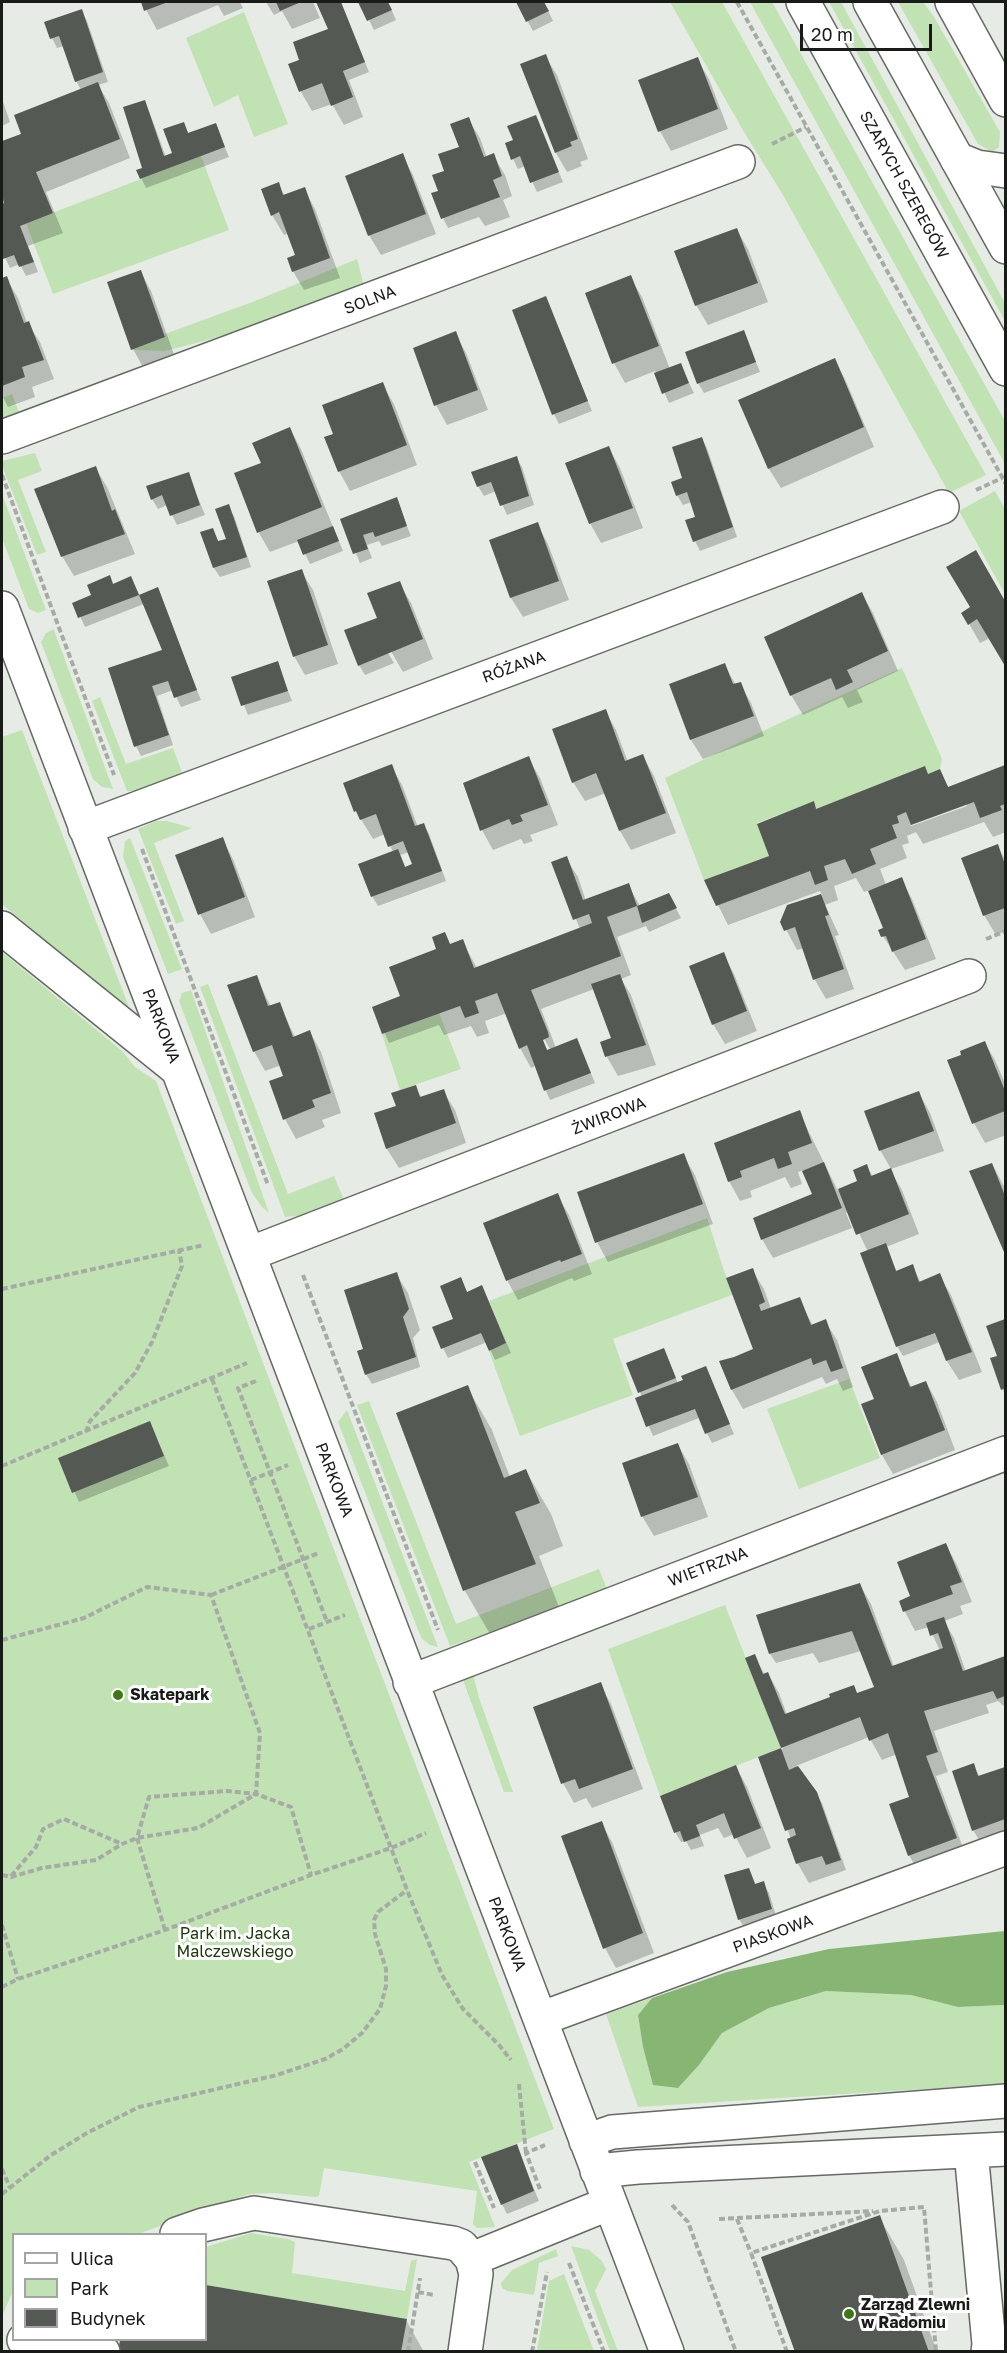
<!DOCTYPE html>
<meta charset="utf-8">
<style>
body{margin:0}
#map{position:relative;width:1007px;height:2353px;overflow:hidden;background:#e6ebe5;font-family:"Golos Text",sans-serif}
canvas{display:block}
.frame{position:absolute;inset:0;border:3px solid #191b19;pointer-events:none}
.legend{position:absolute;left:12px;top:2233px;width:195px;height:108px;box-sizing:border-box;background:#fff;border:2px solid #a3a4a3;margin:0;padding:8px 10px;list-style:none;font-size:18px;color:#191b19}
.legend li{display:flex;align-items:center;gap:12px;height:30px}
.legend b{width:30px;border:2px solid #a3a4a3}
.scale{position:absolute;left:800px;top:24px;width:132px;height:27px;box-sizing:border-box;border:3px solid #191b19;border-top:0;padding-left:8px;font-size:18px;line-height:21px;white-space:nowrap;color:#191b19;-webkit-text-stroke:4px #fff;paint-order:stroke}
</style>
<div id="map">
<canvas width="1007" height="2353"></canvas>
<div class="frame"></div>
<ul class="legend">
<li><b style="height:8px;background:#fff"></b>Ulica</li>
<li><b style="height:16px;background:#c1e3b3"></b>Park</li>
<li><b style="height:16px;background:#555954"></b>Budynek</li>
</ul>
<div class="scale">20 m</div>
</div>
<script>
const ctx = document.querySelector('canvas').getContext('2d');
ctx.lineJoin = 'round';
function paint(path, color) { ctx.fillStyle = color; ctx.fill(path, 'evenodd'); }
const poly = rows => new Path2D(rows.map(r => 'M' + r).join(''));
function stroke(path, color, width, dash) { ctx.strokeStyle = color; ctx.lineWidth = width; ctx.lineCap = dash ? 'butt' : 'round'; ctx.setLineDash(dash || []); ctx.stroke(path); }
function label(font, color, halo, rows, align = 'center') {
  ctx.font = font + ' "Golos Text",sans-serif'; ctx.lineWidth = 6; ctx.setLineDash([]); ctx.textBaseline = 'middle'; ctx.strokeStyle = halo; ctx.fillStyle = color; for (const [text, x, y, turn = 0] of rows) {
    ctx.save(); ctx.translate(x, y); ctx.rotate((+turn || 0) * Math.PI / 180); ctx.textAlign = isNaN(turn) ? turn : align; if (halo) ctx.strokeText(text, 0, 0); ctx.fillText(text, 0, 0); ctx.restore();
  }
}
const green = poly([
 [670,2,722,2,986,475,949,493,783,195,744,132],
 [750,2,772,2,1005,421,1005,464],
 [829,2,841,2,1005,303,1005,321],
 [898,2,923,2,934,17,1000,132,999,147,992,152,978,144],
 [244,12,288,124,254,137,238,95,214,107,186,38],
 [201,156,229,230,53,294,26,223],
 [357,259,364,286,256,325,204,341,165,351,131,350,165,337,165,334,255,301],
 [12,394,22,420,2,426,2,398],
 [35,453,42,471,18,480,46,552,37,555,2,466,2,461],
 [995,491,1005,509,1005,594,959,511],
 [2,494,46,610,38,613,29,609,2,538],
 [54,629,54,630,113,789,102,787,93,779,41,642,46,633],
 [902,668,942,759,940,769,928,774,925,766,816,809,813,802,757,823,769,856,704,880,665,778,784,721],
 [100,697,126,764,173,748,183,775,136,791,127,791,92,701],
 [22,730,129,1007,118,1002,2,904,2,737],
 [156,821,167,821,192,828,154,843,184,921,176,924,138,829],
 [130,838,182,969,168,974,123,857,125,841],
 [2,952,122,1051,135,1067,156,1081,554,2129,469,2162,495,2227,477,2228,473,2224,477,2191,324,2168,319,2196,316,2197,274,2193,249,2194,138,2234,14,2234,13,2291,2,2316],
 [208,984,288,1194,334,1176,344,1200,299,1216,285,1217,200,987],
 [191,990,269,1213,262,1207,252,1193,179,1001,182,993],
 [439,1013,461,1069,400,1090,382,1034],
 [707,1218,732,1295,613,1339,633,1395,520,1436,489,1351,506,1343,489,1301],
 [849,1379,880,1458,799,1489,767,1409],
 [369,1401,456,1624,599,1569,608,1592,450,1646,357,1405],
 [347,1410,438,1647,430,1645,422,1639,418,1630,338,1422],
 [725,1605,781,1748,660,1796,608,1649],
 [473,1674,479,1698,513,1792,504,1792,463,1680],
 [826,1991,911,1995,958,2007,1005,2005,1005,2084,638,2107,606,2014,652,1998,638,2015,643,2047,653,2084,678,2088,699,2065,722,2033,769,2008],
 [251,2233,288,2239,295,2242,292,2273,405,2291,411,2261,417,2259,407,2319,206,2285,206,2247],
 [571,2246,589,2250,602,2261,606,2269,595,2291,618,2351,610,2351],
 [556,2249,558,2256,539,2263,534,2295,507,2291,502,2288,501,2283,512,2270],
 [564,2274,594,2351,537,2351,549,2281]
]);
const forest = poly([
 [1005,1931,1005,2005,958,2007,911,1995,826,1991,769,2008,722,2033,699,2065,678,2088,653,2085,643,2047,638,2015,652,1998,727,1972,829,1949]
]);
const shadow = poly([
 [142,2,240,2,243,8,224,16,218,5,157,30],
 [266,2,313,2,320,18,292,29,282,11,274,15],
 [318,2,341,2,369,72,349,80,363,117,344,125,332,104,312,111,301,92,290,65,301,61,330,30],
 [360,2,388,2,396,20,374,30],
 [517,2,544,2,553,21,533,31],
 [81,11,87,21,108,82,98,85,109,103,130,158,46,192,63,233,28,246,38,272,26,276,20,264,10,268,2,251,2,142,23,134,81,90,76,81,64,46,57,48,52,38],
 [545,56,557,75,588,159,580,162,582,166,567,172,556,153],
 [697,59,709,79,728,129,671,151,660,131,640,81],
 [2,99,10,122,2,126],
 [144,102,149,111,166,157,174,154,183,123,189,134,215,125,229,157,146,188,138,171,144,168],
 [535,117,563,182,537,192,525,166,518,169,513,159,515,140],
 [468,119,480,138,487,158,493,155,505,175,512,196,503,200,510,217,485,226,479,217,448,228,443,218,440,192,446,171,461,148],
 [402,155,413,175,436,234,381,255,369,235],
 [278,184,285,196,304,189,315,209,340,278,304,290,293,271,297,256,289,233,284,235,272,215],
 [737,230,748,249,768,302,708,325,696,305],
 [140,271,151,291,175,357,144,369,133,349],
 [630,277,642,297,670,369,680,365,694,393,669,403,655,371,625,383,614,363],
 [6,278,18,298,27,323,40,342,54,379,32,387,35,397,8,407,2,395,2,280],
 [545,298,592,411,559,424,554,414],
 [744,332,760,372,704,393,698,383],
 [455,333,466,353,488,410,447,425,436,405],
 [834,359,845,379,874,447,781,488,769,469,740,401],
 [382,384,394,404,417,465,350,491,339,471,335,434],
 [290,429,301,449,343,551,310,564,299,541,270,552,259,533,236,474,263,463],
 [702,439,707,448,737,537,700,551,695,541,697,518,692,502,683,505,677,495],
 [609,448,620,468,643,528,601,543,590,523],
 [516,458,522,467,534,505,507,515,496,491,484,496,478,486],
 [95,467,107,487,135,554,74,576,62,556],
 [188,473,205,515,177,525,167,505,158,509,152,499],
 [396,499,411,536,382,546,379,541,367,545,372,558,360,563,342,520],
 [228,506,234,516,251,567,220,577,214,568,213,530,219,543,228,540],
 [537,524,548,544,569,600,523,617,511,598,491,541],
 [975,552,1006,604,1006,664,990,638,980,643,963,613,972,608],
 [301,571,313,590,338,664,305,675,294,656],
 [109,577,114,585,131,578,140,596,157,589,201,700,181,707,173,690,157,696,173,745,141,756,136,746,110,669,164,651,144,604,85,627,74,603,93,596],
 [399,583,411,603,433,659,403,672,388,646,385,648,394,663,365,675,359,665,379,619],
 [862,594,873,613,898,671,857,690,863,702,848,708,842,697,803,715,791,695],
 [277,663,292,701,248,715,233,677],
 [724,665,736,685,740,684,751,703,764,736,703,759,691,740,671,685],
 [605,711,616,730,628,762,643,756,654,776,676,833,631,850,620,831,606,793,585,801,573,782],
 [528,758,540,778,558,825,530,835,533,841,524,844,521,839,493,850,482,830],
 [391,766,402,785,418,827,423,825,429,834,446,881,378,906,372,896,393,852,385,834,373,839,356,811,345,784],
 [409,852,414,865,406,868,400,855],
 [1006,767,1006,832,993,837,984,822,923,844,916,832,907,836,909,843,902,845,907,858,880,869,886,885,901,879,912,899,936,959,905,970,883,936,885,929,870,890,864,892,856,878,834,886,838,900,825,905,839,935,835,936,854,989,826,999,815,980,804,948,797,950,782,922,788,907,822,895,820,891,728,925,706,881,771,857,813,803,817,810,939,771,949,788],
 [966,803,967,806,911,826,911,823],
 [222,839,233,859,255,917,211,934,200,914],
 [997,846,1006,861,1006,931,996,935,984,915],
 [566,858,578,877,586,901,628,885,640,906,669,895,681,918,649,932,646,926,617,937,631,975,621,979,631,995,656,1065,618,1076,607,1057,613,1039,594,989,541,1009,556,1048,577,1040,595,1083,550,1100,535,1066,531,1068,520,1048,507,1013,485,1021,489,1033,477,1037,471,1026,444,1035,439,1025,389,1043,374,1008,402,997,451,945,462,941,477,968,580,929,553,863],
 [541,1033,551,1051,548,1051,538,1034],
 [723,954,734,974,757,1031,725,1044,713,1024],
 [256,976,271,1007,279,1004,295,1037,310,1032,321,1052,341,1113,322,1120,325,1127,296,1139,285,1119,285,1077,281,1065,265,1071,254,1051],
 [985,1043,996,1062,1006,1086,1006,1135,985,1143,974,1123,949,1061],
 [415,1087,422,1098,443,1091,455,1110,466,1143,399,1168,387,1149,376,1114,398,1106],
 [919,1093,930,1113,944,1151,891,1169,880,1150],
 [799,1112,838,1191,859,1182,867,1166,873,1177,890,1170,902,1190,919,1234,886,1247,897,1272,912,1266,921,1283,939,1275,951,1295,982,1372,959,1380,947,1361,940,1342,903,1356,897,1346,868,1252,849,1212,846,1213,852,1228,773,1258,762,1239,813,1195,804,1170,798,1172,802,1184,791,1188,785,1177,750,1191,752,1197,740,1201,729,1181],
 [683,1155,695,1175,713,1224,608,1262,597,1242],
 [992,1164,1006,1190,1006,1251,971,1172],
 [557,1195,569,1215,592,1274,574,1281,572,1278,518,1300,507,1280],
 [752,1270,764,1289,771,1309,799,1299,813,1326,825,1321,837,1340,853,1387,843,1391,837,1379,826,1384,822,1377,743,1409,732,1390,721,1362,755,1350],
 [396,1274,408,1293,420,1330,413,1338,420,1367,372,1384,366,1374,365,1350],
 [460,1279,468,1294,482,1286,511,1353,495,1360,487,1342,448,1358,443,1348,455,1319],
 [1006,1321,1006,1387,1004,1387,1006,1395,1002,1389,999,1357,988,1327],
 [663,1350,678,1383,705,1368,734,1434,712,1443,699,1418,653,1436,637,1399,642,1397,628,1364],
 [896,1355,912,1388,926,1382,937,1402,955,1450,893,1474,882,1455,863,1404,876,1400],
 [467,1387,492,1430,510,1477,526,1471,551,1514,563,1546,539,1556,559,1607,490,1634,465,1591,397,1414],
 [150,1423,169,1466,79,1502,60,1459],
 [678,1445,689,1464,708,1517,654,1536,642,1516],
 [946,1545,957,1565,972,1602,960,1606,963,1614,944,1621,954,1638,966,1672,1006,1657,1006,1708,998,1701,986,1705,989,1713,934,1731,948,1772,936,1776,967,1858,920,1875,909,1855,911,1798,897,1754,882,1760,869,1737,796,1766,822,1803,846,1870,809,1883,798,1864,789,1839,791,1839,760,1758,783,1749,747,1659,754,1656,765,1675,768,1674,779,1693,787,1715,858,1695,876,1688,861,1651,819,1663,813,1653,776,1663,770,1654,860,1585,871,1604,894,1667,940,1651,929,1627,915,1631,900,1602,912,1597],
 [600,1684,611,1704,643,1789,592,1808,586,1798,574,1803,563,1783],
 [973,1765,980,1777,1006,1768,1006,1842,985,1850,973,1830],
 [736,1767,747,1787,771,1848,747,1858,734,1834,724,1838,718,1828,700,1835,704,1846,691,1850,686,1841,681,1842,675,1832],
 [601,1823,612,1842,654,1953,616,1968,605,1948],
 [749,1869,756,1885,763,1883,769,1893,777,1919,745,1929,739,1919],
 [516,2145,539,2201,507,2214,502,2204],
 [879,2217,904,2260,937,2352,797,2352],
 [206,2287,406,2320,424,2352,120,2352,121,2340,206,2340]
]);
const building = poly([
 [141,2,168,2,144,11],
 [276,2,301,2,280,11],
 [316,2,341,2,365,62,343,71,353,97,331,106,322,83,299,92,288,64,299,60,293,42,328,29],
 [358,2,388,2,392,10,367,21],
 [516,2,544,2,549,11,526,22],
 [82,9,103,72,75,82,59,36,50,39,44,22],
 [546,54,578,139,570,142,572,146,555,153,520,64],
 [698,57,718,109,658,132,638,80],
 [98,82,120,139,36,172,53,213,20,226,34,262,19,267,14,255,3,259,2,255,2,204,4,203,2,195,2,141,21,134,14,115],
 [145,100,164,156,172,153,163,129,184,122,188,133,216,123,225,147,140,179,136,170,142,168,123,107],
 [536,115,559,172,530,183,520,156,511,160,505,143,513,140,507,126],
 [469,117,484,157,494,153,502,176,493,180,500,197,441,219,431,193,438,191,432,175,444,171,438,154,459,147,450,124],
 [403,153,426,214,368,236,345,176],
 [279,182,283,195,305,187,330,258,292,272,287,258,295,255,279,212,271,216,261,189],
 [737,228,758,283,695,306,674,251],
 [141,270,165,337,131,350,107,282],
 [631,275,659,346,612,364,585,293],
 [7,276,24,323,29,321,44,360,22,367,25,377,2,386,2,278],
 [546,296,588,401,552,415,512,310],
 [744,330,756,362,697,384,685,352],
 [456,331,478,390,434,406,413,348],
 [835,358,864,427,768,469,738,400],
 [681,363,689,383,662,394,654,373],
 [383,382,407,445,338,472,324,437,333,434,322,405],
 [290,427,322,507,257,533,234,473,261,463,252,443],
 [702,437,733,527,693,542,685,520,695,517,687,492,676,496,671,482,682,478,672,447],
 [609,446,633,508,589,524,565,463],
 [517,456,529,496,500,506,491,482,477,487,471,472],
 [96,466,112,511,115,509,125,534,61,557,34,489],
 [189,472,200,505,170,516,162,495,151,500,146,486],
 [397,497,407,526,375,537,373,532,363,535,368,549,353,554,340,519],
 [229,504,247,557,213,568,200,532,213,528,218,541,226,539,215,509],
 [538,522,559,581,510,598,489,540],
 [333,526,339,541,303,555,297,540],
 [976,550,1005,601,1005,666,977,619,968,625,961,613,970,607,946,567],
 [302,569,328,645,293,657,267,581],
 [110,575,113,584,131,576,139,595,78,618,72,603,91,595,87,585],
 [400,581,423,639,358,666,344,630,377,618,367,593],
 [158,587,197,690,174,698,168,681,152,686,169,735,134,747,108,668,162,650,139,595],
 [862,592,888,651,847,670,853,682,836,690,831,678,790,696,764,637],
 [278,661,288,691,241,706,231,677],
 [725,663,733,684,741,682,754,716,690,740,669,684],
 [606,709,625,761,643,754,666,813,619,831,596,773,572,783,552,729],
 [529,756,548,805,520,815,523,821,512,825,509,819,480,831,463,783],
 [392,764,415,826,424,823,442,871,371,897,358,864,398,849,405,867,412,864,403,841,388,847,376,814,360,820,356,811,354,812,343,783],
 [1005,765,1005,804,1000,806,1002,810,980,818,974,802,911,825,906,812,897,816,899,823,892,825,897,838,870,849,876,864,852,874,845,859,824,866,828,880,815,885,810,871,716,906,704,880,769,856,757,824,814,801,816,809,925,766,928,774,940,769,948,787],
 [223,837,245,897,198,915,175,855],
 [998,844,1005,865,1005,908,983,916,961,858],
 [567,856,583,900,629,883,637,906,669,893,677,908,642,923,637,906,607,917,621,956,531,990,548,1032,549,1037,543,1040,547,1050,577,1038,591,1073,544,1091,527,1045,519,1049,497,993,475,1001,479,1013,465,1018,460,1006,382,1034,372,1007,400,996,389,967,436,949,432,937,445,932,450,944,463,939,474,968,592,923,589,914,573,920,551,862],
 [902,877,926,939,892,952,886,936,881,937,878,930,883,928,868,891],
 [821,894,829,915,825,916,844,969,813,980,795,927,784,931,780,922,787,905],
 [724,952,747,1011,712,1025,689,966],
 [620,974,646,1045,605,1057,600,1042,611,1038,591,984],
 [257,975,268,1006,280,1002,293,1037,310,1030,331,1093,312,1100,315,1107,283,1120,269,1081,283,1076,272,1045,253,1052,227,985],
 [985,1041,1005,1091,1005,1111,972,1124,947,1060,961,1055,960,1051],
 [416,1085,420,1097,444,1089,456,1123,386,1149,374,1113,396,1106,391,1093],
 [919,1091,934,1131,879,1151,864,1111],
 [800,1110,812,1143,788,1152,792,1164,778,1169,774,1158,740,1171,742,1177,728,1182,714,1143],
 [684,1153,703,1204,595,1243,577,1192],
 [824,1162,842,1208,761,1240,753,1218,812,1194,802,1171],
 [992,1163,1005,1196,1004,1252,969,1171],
 [867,1164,871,1176,891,1168,909,1214,856,1235,838,1189,857,1181,853,1170],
 [558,1193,582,1254,561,1262,560,1260,506,1281,483,1223],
 [886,1243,896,1271,913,1264,919,1282,940,1273,972,1352,946,1361,935,1333,896,1347,860,1253],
 [753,1268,765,1302,759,1305,761,1311,800,1297,811,1325,826,1319,843,1368,831,1372,826,1360,813,1365,811,1358,731,1390,719,1361,734,1357,753,1349,726,1278],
 [397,1272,409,1309,403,1317,416,1357,365,1375,357,1351,363,1349,344,1290],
 [461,1277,467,1292,482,1285,506,1343,489,1351,481,1333,441,1349,432,1327,453,1319,440,1286],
 [1005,1319,1005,1388,1001,1390,990,1358,997,1356,986,1326],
 [664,1348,676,1378,638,1393,626,1363],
 [897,1353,910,1387,926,1381,945,1430,881,1455,861,1404,874,1399,861,1367],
 [706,1366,730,1424,705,1434,695,1409,646,1427,635,1398,683,1380,681,1376],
 [468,1385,504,1478,526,1469,540,1503,515,1512,536,1564,463,1591,396,1413],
 [150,1421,164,1456,72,1493,58,1458],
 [678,1443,698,1497,641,1517,622,1463],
 [946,1543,962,1582,950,1586,953,1594,903,1612,899,1601,910,1596,897,1562],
 [860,1583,892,1666,943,1648,938,1633,930,1636,926,1623,944,1617,963,1671,1005,1656,1005,1696,997,1699,993,1691,924,1711,938,1752,926,1756,957,1838,908,1856,889,1804,909,1797,888,1733,869,1741,860,1717,781,1748,745,1658,755,1654,763,1674,768,1672,785,1714,830,1697,829,1694,854,1685,857,1693,874,1687,852,1631,769,1654,756,1615],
 [601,1682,633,1769,579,1789,575,1779,561,1784,533,1707],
 [781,1748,789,1770,798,1766,817,1792,841,1860,826,1865,822,1856,796,1864,787,1839,796,1835,794,1828,785,1831,758,1757],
 [974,1763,978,1776,1005,1767,1005,1819,972,1831,952,1771],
 [736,1765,761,1828,734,1839,724,1813,696,1825,700,1836,684,1842,680,1831,674,1833,660,1796],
 [602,1821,643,1933,603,1949,561,1836],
 [749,1868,755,1884,764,1881,772,1909,738,1920,724,1875],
 [517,2144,534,2191,501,2205,481,2157],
 [880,2215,929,2352,795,2352,761,2257],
 [206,2285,407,2319,401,2352,118,2352,120,2340,206,2340]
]);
const path = poly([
 [737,2,1006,484],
 [772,144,806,127],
 [2,475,114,775],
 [976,490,1002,478],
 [142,849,268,1185],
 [986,939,1006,931],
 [303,1275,438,1630],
 [2,1289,204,1245],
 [212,1379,407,1890,442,1975,463,2009,499,2045,511,2060],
 [256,1381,238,1388,327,1622],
 [86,1432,90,1421,135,1373,152,1342,182,1266,179,1250],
 [2,1466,247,1363],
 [251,1480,288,1465],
 [211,1595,319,1553],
 [309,1629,345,1615],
 [2,1640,84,1618,147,1587,211,1595,260,1733,256,1794,198,1828,137,1838,122,1844,96,1860,42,1868,11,1877,2,1875],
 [11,1876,36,1847,43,1829,64,1819,122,1844],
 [2,1925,18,1979],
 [165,1930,137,1838,149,1797,227,1791,256,1794,291,1807,311,1875],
 [2,1987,18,1979,165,1930,311,1875,391,1848,426,1833],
 [519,2084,526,2153],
 [475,2162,494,2208],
 [2,2169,10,2188],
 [540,2189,526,2153,545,2145],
 [2,2194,51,2155,87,2133,139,2107,277,2075,325,2059,343,2049,362,2033,380,2009,386,1986,386,1969,375,1934,374,1920,378,1912,407,1890],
 [672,2205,688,2222,736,2352],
 [719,2219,873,2211],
 [737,2219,751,2253],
 [569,2263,604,2352],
 [418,2292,434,2295],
 [408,2352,420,2278],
 [532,2352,547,2272],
 [787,2352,751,2253,880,2211,924,2207,936,2352]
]);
const minor = poly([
 [952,2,1006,100],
 [957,159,977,167,1006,171],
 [2,437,738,162],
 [2,608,667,2352],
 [85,828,942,507],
 [2,928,177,1069],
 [249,1254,969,976],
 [410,1682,1006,1453],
 [540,2019,1006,1848],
 [586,2141,612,2132,1006,2101],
 [971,2151,989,2344,988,2352],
 [597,2171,638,2167,1006,2149],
 [177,2234,203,2225,254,2213,453,2243,461,2246,472,2259,476,2274,465,2352],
 [472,2259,610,2203],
 [24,2340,103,2352]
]);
const major = poly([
 [803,2,1006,369],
 [870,2,1006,247]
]);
const markers = [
 [118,1695,6,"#3b7914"],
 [849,2314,6,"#3b7914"]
];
const streetNames = [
 ["SZARYCH SZEREGÓW",904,185,61],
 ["SOLNA",370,300,-21],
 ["RÓŻANA",514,667,-20],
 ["PARKOWA",161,1026,69],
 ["ŻWIROWA",609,1116,-21],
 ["PARKOWA",334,1480,69],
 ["WIETRZNA",708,1567,-21],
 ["PARKOWA",507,1934,69],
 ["PIASKOWA",773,1934,-20]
];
const poiNames = [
 ["Skatepark",130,1695],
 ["Zarząd Zlewni",861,2305],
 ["w Radomiu",861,2323]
];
const parkNames = [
 ["Park im. Jacka",235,1934],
 ["Malczewskiego",235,1952]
];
paint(green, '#c1e3b3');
paint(forest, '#87b573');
paint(shadow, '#0003');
paint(building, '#555954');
stroke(minor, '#666964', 36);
stroke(major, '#666964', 36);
stroke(path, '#a7aba6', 4, [6, 3]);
stroke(minor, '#fff', 33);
stroke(major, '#fff', 33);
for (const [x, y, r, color] of markers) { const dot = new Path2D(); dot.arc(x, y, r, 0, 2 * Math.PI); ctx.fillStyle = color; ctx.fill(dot); stroke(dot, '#fff', 2); }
label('16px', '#191b19', '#fff', streetNames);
label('bold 16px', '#191b19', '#fff', poiNames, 'left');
label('16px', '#1a3809', '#fff', parkNames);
</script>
